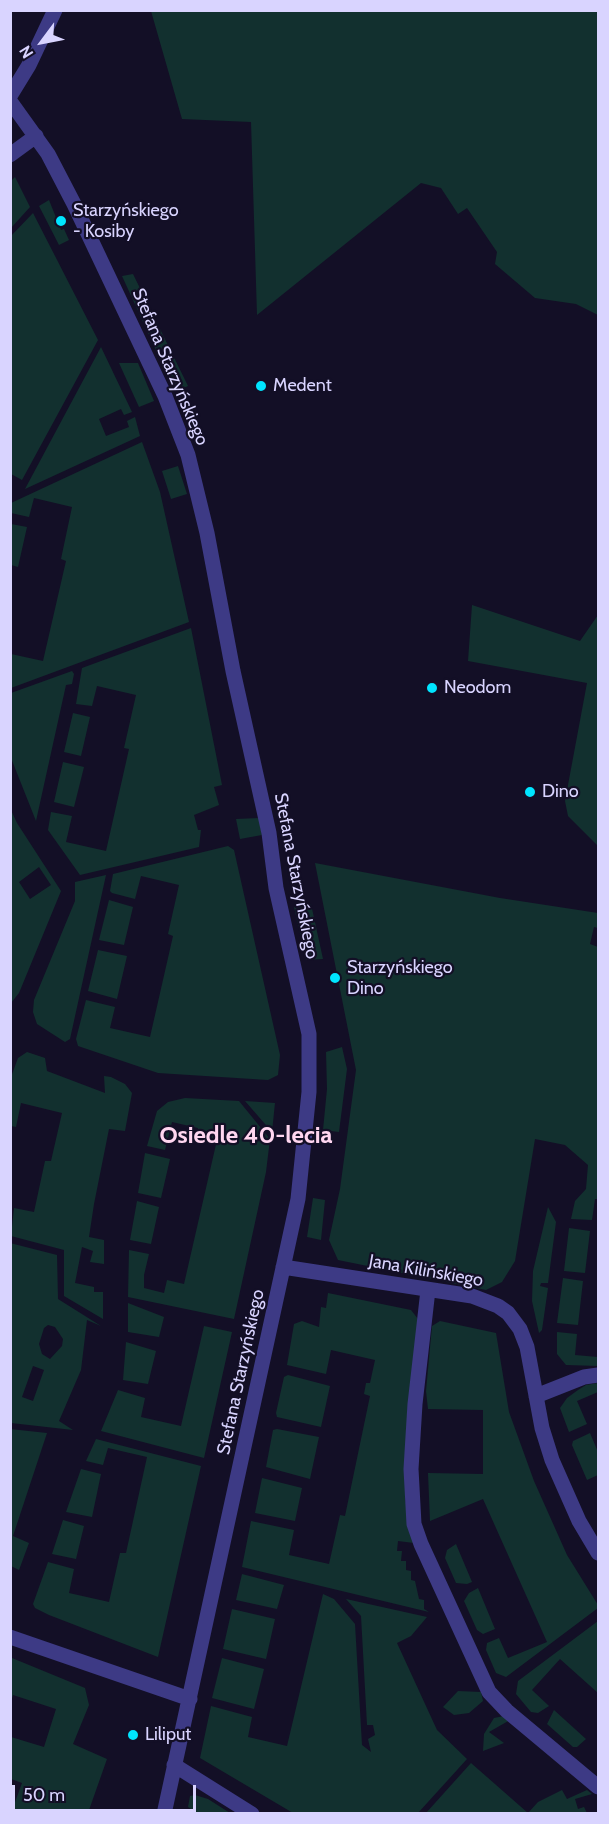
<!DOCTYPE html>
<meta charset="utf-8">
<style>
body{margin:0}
#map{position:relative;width:609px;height:1824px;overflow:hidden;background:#130f26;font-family:Cabin,sans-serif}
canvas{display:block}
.frame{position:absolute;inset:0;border:12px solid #d9d4ff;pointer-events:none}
.north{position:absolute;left:12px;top:12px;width:60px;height:60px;-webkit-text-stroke:4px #130f26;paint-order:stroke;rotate:238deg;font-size:16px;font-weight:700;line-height:24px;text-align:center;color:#d9d4ff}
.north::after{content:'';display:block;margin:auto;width:21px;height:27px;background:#d9d4ff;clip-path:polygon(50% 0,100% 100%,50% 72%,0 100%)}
.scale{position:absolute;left:12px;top:1785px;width:184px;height:27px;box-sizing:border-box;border:3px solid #d9d4ff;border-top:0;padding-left:8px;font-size:18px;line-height:21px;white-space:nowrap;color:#d9d4ff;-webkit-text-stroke:4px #130f26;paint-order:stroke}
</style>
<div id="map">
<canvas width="609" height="1824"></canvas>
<div class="frame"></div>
<div class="north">N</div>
<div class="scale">50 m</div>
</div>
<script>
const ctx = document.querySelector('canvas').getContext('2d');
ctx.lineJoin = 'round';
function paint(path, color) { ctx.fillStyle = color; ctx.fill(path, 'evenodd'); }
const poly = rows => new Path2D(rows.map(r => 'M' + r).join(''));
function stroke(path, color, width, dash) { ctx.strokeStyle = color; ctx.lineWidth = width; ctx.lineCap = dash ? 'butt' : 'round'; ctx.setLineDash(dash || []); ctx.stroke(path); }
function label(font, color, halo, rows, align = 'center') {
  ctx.font = font + ' Cabin,sans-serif'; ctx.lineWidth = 4.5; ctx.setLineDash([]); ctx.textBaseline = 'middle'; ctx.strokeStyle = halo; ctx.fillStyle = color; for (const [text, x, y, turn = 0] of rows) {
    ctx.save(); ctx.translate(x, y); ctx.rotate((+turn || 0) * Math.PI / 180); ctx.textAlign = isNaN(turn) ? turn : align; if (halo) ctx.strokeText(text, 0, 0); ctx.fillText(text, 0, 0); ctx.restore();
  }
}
const green = poly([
 [151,11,598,11,598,315,576,304,535,298,495,264,497,252,467,208,458,214,441,188,421,183,257,315,251,122,182,119],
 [15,177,30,207,11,228,11,181],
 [49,200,61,230,64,229,69,240,59,245,39,206],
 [33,213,98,340,22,480,11,474,10,237],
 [133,274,188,386,175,392,122,276],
 [101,347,132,412,124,415,121,409,99,419,106,436,129,427,127,421,135,417,140,436,25,489],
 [119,363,138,363,154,401,139,407],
 [142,442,160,492,189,622,11,688,11,654,43,661,66,561,61,559,72,507,34,498,29,517,11,513,11,503],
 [178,466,187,494,171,499,162,471],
 [11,524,27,527,18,567,11,565],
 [472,605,580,641,598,615,598,846,568,816,565,801,587,683,468,661],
 [191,628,222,785,214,787,219,805,194,815,198,830,201,830,199,847,80,875,48,830,51,812,72,816,66,842,106,851,129,749,124,748,136,695,97,686,92,706,76,704,82,668],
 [72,671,74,674,72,684,66,685,36,821,11,758,11,693],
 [73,713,90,717,81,756,64,752],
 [63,762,84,767,74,807,54,802],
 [10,808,17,823,61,891,19,993,11,1003],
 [39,867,51,885,30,899,19,882],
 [259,818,262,835,240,839,236,819],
 [228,846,234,850,280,1055,278,1075,268,1080,158,1073,78,1046,76,1039,86,1000,115,1007,110,1028,150,1037,173,936,168,934,179,885,141,876,135,899,112,893,110,891,113,874],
 [315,863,500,898,598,913,598,928,594,927,590,944,598,947,598,1199,595,1199,592,1220,571,1219,575,1201,586,1189,588,1165,565,1145,535,1139,515,1261,502,1282,486,1290,338,1260,329,1240,340,1189,356,1070],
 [106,875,70,1039,65,1042,37,1024,33,1012,34,1000,75,901,75,882],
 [109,900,133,907,124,945,99,940],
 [311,904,323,959,306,960,294,907],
 [98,950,127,956,117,999,88,991],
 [342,1047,347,1069,339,1132,323,1130,327,1089,326,1052],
 [27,1052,45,1058,47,1071,105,1093,104,1076,111,1077,125,1084,132,1093,125,1131,109,1129,94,1204,89,1237,104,1240,104,1264,90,1262,93,1251,82,1247,75,1283,94,1287,94,1292,103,1292,103,1319,64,1296,64,1250,11,1236,14,1208,34,1212,45,1161,51,1161,62,1113,21,1103,16,1127,11,1126,11,1077,18,1058],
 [185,1098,239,1101,270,1139,266,1172,234,1319,128,1297,129,1250,149,1254,144,1275,144,1288,164,1293,167,1280,184,1284,217,1140,196,1135,198,1128,172,1122,165,1150,147,1146,157,1111,168,1102],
 [245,1101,275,1103,272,1132],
 [145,1153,170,1159,161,1198,138,1193],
 [313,1198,325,1200,321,1240,307,1237],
 [137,1201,159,1207,151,1244,130,1240],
 [548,1207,556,1222,548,1283,541,1283,540,1286,548,1288,542,1330,539,1333,532,1301,533,1271],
 [569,1228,590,1231,585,1273,564,1271],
 [10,1243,57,1255,58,1299,101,1326,87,1320,81,1370,59,1421,73,1430,11,1423],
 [48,1325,55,1327,63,1339,62,1346,50,1359,42,1354,39,1344,44,1328],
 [33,1366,44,1370,33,1401,22,1397],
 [563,1278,583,1281,578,1325,557,1323],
 [328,1293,411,1310,418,1319,406,1457,405,1498,414,1543,398,1541,397,1551,402,1551,401,1561,406,1561,406,1570,411,1571,411,1580,415,1581,419,1599,424,1600,424,1609,429,1612,242,1567,251,1521,294,1530,289,1555,329,1564,340,1515,345,1516,370,1396,364,1394,366,1383,370,1383,375,1360,331,1350,326,1374,287,1365,294,1324,302,1321,319,1327,321,1307,326,1308],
 [128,1303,164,1317,159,1337,128,1332],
 [440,1321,496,1333,509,1412,534,1481,567,1555,598,1605,598,1608,506,1677,496,1673,486,1650,487,1643,499,1638,508,1658,547,1642,483,1499,430,1521,428,1473,483,1474,483,1410,428,1409,426,1391,432,1326],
 [204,1326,232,1332,204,1458,101,1431,118,1390,145,1398,141,1417,181,1426],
 [557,1332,577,1334,575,1355,598,1357,598,1366,566,1365,557,1354],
 [126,1342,156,1351,148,1384,123,1380],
 [288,1375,330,1386,321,1427,277,1417,276,1413,284,1377],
 [598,1383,598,1392,577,1401,587,1424,569,1432,560,1408,567,1398,578,1390,586,1385],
 [10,1429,47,1433,13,1536,29,1543,19,1570,11,1566],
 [277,1429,319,1437,310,1479,266,1467,273,1430],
 [590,1433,598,1452,598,1475,587,1480,572,1445,573,1441],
 [96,1439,201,1466,158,1657,49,1615,35,1608,33,1604,48,1562,74,1569,69,1593,109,1602,120,1553,126,1553,147,1457,108,1448,103,1465,86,1461],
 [81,1469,101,1474,92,1517,66,1512],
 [262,1478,302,1488,295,1521,255,1513],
 [63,1520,84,1526,76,1559,52,1554],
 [456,1544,472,1582,467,1584,456,1583,445,1558,447,1550],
 [242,1574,284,1585,277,1609,236,1600],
 [478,1588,495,1629,483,1634,477,1630,464,1601,469,1593],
 [323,1594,334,1599,355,1624,362,1745,371,1752,368,1739,375,1735,373,1725,367,1725,361,1616,346,1599,427,1617,411,1636,397,1643,437,1730,467,1759,418,1813,293,1813,200,1758,211,1706,252,1717,248,1737,287,1746],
 [232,1609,275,1619,266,1659,223,1649],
 [598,1621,598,1693,560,1659,532,1690,549,1706,538,1713,531,1712,516,1694,518,1681],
 [12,1658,85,1688,89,1705,73,1744,107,1759,88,1813,11,1813,22,1783,11,1779,11,1737,44,1747,56,1709,13,1695,11,1702],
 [222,1658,264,1669,254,1709,212,1698],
 [458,1691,481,1692,483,1701,469,1713,454,1715,443,1707],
 [554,1710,586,1739,577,1747,573,1747,547,1724],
 [504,1716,510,1720,489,1732,504,1743,483,1751,484,1734,494,1718],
 [471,1763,528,1813,538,1802,562,1790,567,1799,587,1790,592,1794,575,1799,578,1809,584,1807,587,1813,426,1813],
 [195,1795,208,1799,230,1813,198,1813,188,1807,190,1796]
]);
const minor = poly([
 [10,96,29,65,55,10],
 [10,101,48,154,74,204,165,396,188,455,207,533,233,671,269,833,276,888,309,1034,309,1092,298,1199,164,1814],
 [10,155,36,136],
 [283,1267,472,1296,498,1306,508,1313,520,1329,527,1347,542,1428,552,1460,579,1521,598,1553],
 [428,1290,415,1404,411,1469,414,1524,421,1544,489,1692,507,1711,598,1787],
 [536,1396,584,1377,598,1375],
 [10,1637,190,1699],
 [174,1765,252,1814]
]);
const markers = [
 [61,221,6,"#00e5ff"],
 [261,386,6,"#00e5ff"],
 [432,688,6,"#00e5ff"],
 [530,792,6,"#00e5ff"],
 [335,978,6,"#00e5ff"],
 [133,1735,6,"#00e5ff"]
];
const poiNames = [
 ["Starzyńskiego",73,211],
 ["- Kosiby",73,232],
 ["Medent",273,386],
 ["Neodom",444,688],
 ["Dino",542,792],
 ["Starzyńskiego",347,968],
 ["Dino",347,989],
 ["Liliput",145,1735]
];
const streetNames = [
 ["Stefana Starzyńskiego",170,367,67],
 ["Stefana Starzyńskiego",296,876,79],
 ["Jana Kilińskiego",426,1271,10],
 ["Stefana Starzyńskiego",241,1372,-78]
];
const districtNames = [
 ["Osiedle 40-lecia",246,1136]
];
paint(green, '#12302f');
stroke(minor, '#3d3a85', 15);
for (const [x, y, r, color] of markers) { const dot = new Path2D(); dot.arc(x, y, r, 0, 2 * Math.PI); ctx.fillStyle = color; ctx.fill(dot); stroke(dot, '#130f26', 2); }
label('18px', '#d9d4ff', '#130f26', poiNames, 'left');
label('18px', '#d9d4ff', '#130f26', streetNames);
label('bold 24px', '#ffd6f0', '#130f26', districtNames);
</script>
